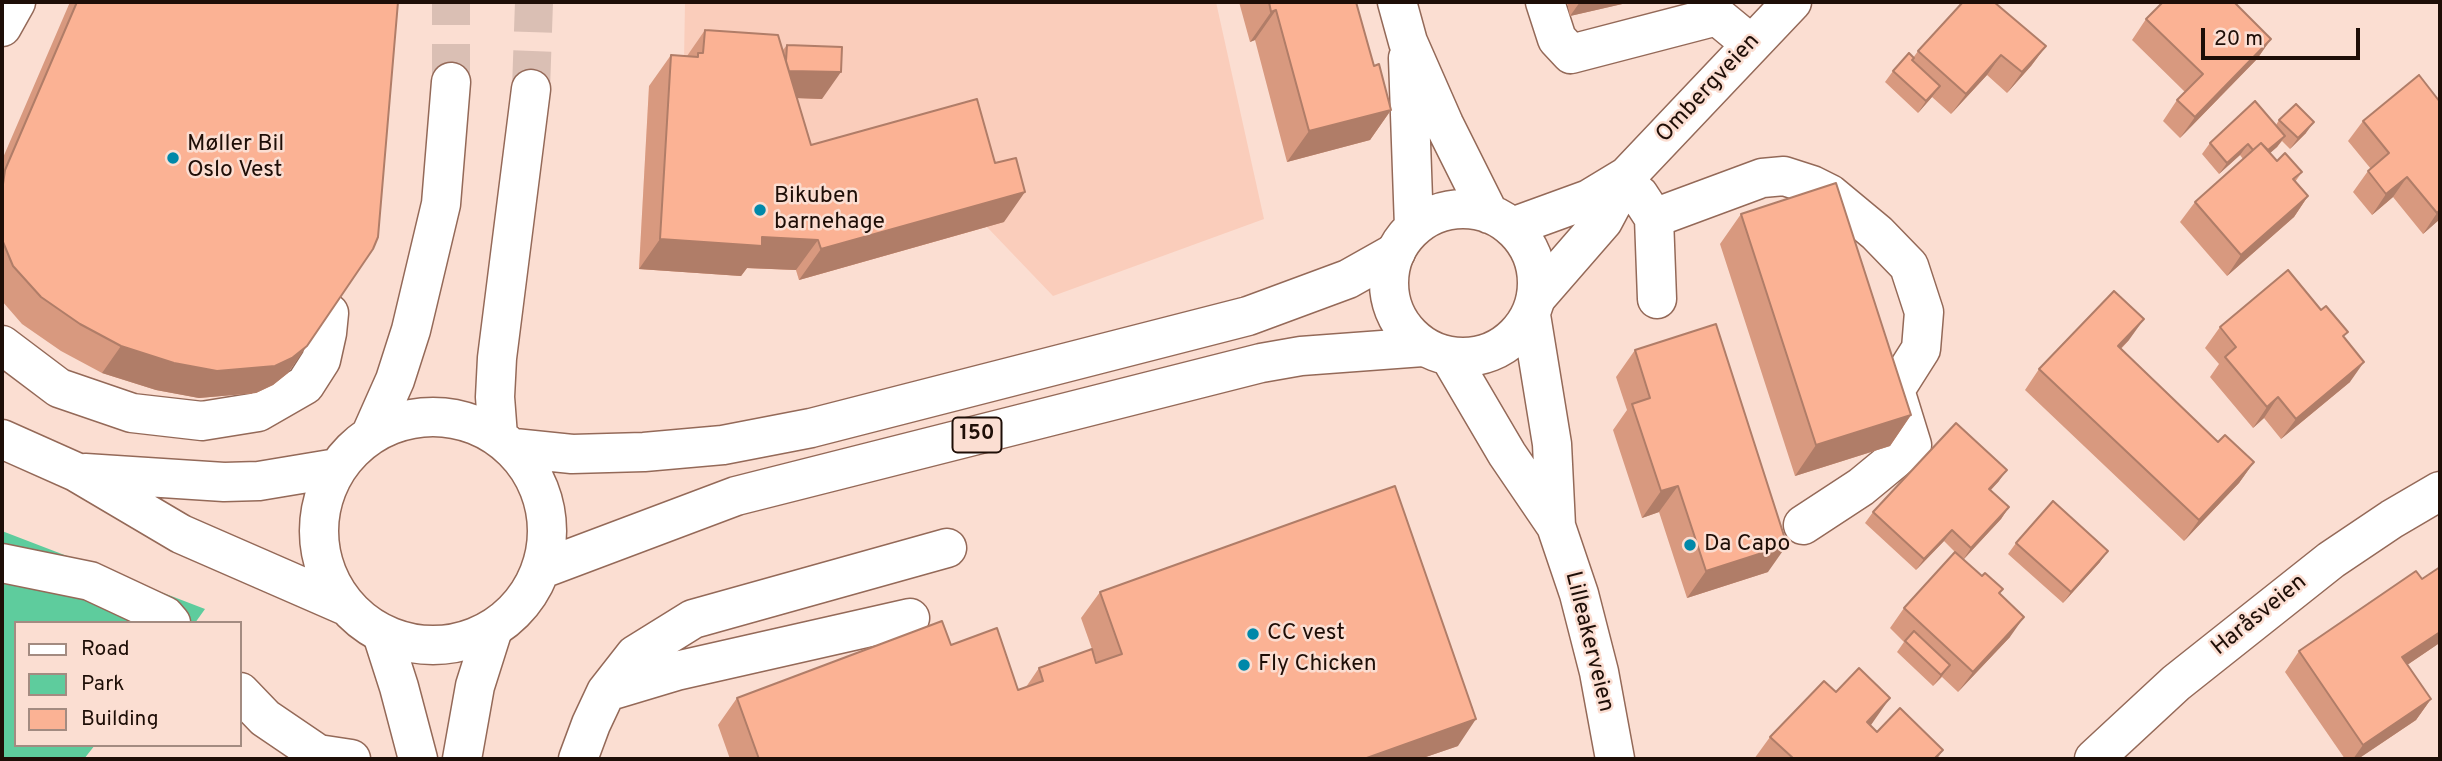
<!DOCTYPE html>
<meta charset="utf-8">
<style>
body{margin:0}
#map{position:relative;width:2442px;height:761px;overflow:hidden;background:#fbded2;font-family:Overpass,sans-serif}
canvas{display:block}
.frame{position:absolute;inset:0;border:4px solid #1e0e07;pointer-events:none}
.legend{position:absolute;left:14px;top:621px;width:228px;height:126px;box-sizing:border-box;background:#fbded2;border:2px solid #a38b81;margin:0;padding:9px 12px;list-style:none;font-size:21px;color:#1e0e07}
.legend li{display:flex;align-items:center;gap:14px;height:35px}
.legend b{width:35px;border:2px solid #a38b81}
.scale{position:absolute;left:2201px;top:28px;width:159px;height:32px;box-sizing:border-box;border:4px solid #1e0e07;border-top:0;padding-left:9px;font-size:21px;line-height:24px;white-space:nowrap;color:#1e0e07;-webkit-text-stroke:5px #fbded2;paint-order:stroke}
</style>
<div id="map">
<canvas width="2442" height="761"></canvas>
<div class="frame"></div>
<ul class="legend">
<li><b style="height:9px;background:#fff"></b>Road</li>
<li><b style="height:19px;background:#5ecc9d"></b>Park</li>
<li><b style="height:19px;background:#fbb294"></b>Building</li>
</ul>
<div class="scale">20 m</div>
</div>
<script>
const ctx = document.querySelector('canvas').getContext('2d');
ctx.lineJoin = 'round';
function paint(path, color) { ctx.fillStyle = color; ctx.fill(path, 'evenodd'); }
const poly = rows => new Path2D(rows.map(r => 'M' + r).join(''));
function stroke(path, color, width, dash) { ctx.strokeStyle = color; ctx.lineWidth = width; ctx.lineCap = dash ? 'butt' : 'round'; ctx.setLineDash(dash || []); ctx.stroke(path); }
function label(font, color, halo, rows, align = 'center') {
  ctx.font = font + ' Overpass,sans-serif'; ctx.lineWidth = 5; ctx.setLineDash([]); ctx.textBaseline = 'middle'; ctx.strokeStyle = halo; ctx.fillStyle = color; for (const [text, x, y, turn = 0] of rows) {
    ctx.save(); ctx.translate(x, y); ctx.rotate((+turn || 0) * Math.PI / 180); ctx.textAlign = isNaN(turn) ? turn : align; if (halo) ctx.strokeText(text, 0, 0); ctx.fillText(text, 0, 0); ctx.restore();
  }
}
const built = poly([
 [685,2,1216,2,1264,219,1053,296,987,227,799,280,796,270,741,268,741,276,639,269,649,86,676,88,684,61]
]);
const green = poly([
 [2,531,205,609,195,623,16,623,16,745,95,745,84,759,2,759]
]);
const highwayTunnel = poly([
 [451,82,451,2],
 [531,89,534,2]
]);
const minor = poly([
 [1545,2,1557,39,1571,54,1717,16,1751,44],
 [2,27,16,2],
 [1639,195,1654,218,1657,299],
 [1654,218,1762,178,1784,176,1812,185,1830,194,1877,233,1909,266,1924,312,1921,349,1895,390,1912,445,1861,487,1803,525],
 [1512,227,1589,199,1627,176],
 [1536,298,1603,221,1627,176,1792,2],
 [2,345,59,388,132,413,202,421,258,412,305,385,321,360,327,333,329,313],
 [2,563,90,581,165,616,171,623],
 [382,634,399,687,418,759],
 [240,692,265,718,318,754,351,759],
 [606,692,676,671,910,618],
 [462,759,475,686,493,629],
 [578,759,591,724,606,692,635,655,693,619,947,548],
 [2094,759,2176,683,2331,560,2392,519,2440,491]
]);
const major = poly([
 [1397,2,1408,42,1444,124,1489,214],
 [1408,58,1414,227],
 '1389 283a74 74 0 1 1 148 0a74 74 0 1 1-148 0Z',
 [1531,315,1552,444,1556,526,1579,594,1599,672,1615,759],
 [1450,357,1507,454,1556,526]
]);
const highway = poly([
 '319 531a114 114 0 1 1 228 0a114 114 0 1 1-228 0Z',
 [371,434,395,380,411,330,441,204,451,82],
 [498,436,495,397,497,358,531,89],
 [2,439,76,472,181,534,346,606],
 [514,448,572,454,644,452,723,445,811,428,1248,316,1348,279,1396,252],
 [85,473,224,482,259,481,337,468],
 [542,569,736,496,1261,363,1301,356,1423,347]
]);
const wall = poly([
 [70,2,398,2,288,373,273,385,256,393,199,398,156,390,102,373,61,351,22,324,2,301,2,160],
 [1239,2,1356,2,1374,66,1391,110,1370,140,1287,162,1255,40,1250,42],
 [1567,2,1631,2,1570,16],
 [2146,19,2271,39,2257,59,2180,138,2163,121,2177,100,2185,92,2132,40],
 [705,30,783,50,787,45,822,99,797,98,811,145,1004,222,799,280,796,270,747,268,741,276,639,269,649,86,671,55,687,56],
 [2046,46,2031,66,2007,93,1987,75,1951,114,1932,97,1918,113,1885,82,1893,71,1913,58,1918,51],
 [2440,102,2440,219,2423,234,2393,197,2372,215,2353,192,2368,171,2371,169,2348,141,2363,121],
 [2279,120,2306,133,2290,149,2282,141,2277,147,2270,153,2277,161,2302,172,2295,182,2308,196,2294,217,2227,276,2180,222,2195,202,2243,159,2240,155,2219,174,2202,154,2210,143,2276,125],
 [1741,214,1911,415,1890,446,1795,476,1720,244],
 [2220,327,2344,337,2350,382,2281,439,2264,418,2253,428,2210,377,2219,364,2205,348],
 [2129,340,2121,349,2218,442,2254,462,2239,483,2184,541,2025,390,2039,369],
 [1635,350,1768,572,1687,598,1659,512,1642,518,1613,430,1627,410,1616,377],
 [1999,481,1991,490,2009,507,2001,519,1963,560,1944,541,1916,570,1865,523,1873,512],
 [2016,543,2100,562,2063,603,2008,554],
 [1100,592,1458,746,1420,759,730,759,718,725,737,698,951,645,1018,690,1026,687,1039,668,1097,663,1081,618],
 [2000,594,2010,637,1958,692,1942,677,1933,686,1897,652,1904,642,1890,628,1904,608],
 [2438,644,2407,665,2431,699,2416,720,2358,759,2345,759,2285,672,2299,651],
 [1871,726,1877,732,1943,750,1937,759,1754,759,1770,737]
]);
const shadedWall = poly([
 [1580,2,1631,2,1570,16],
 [1276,10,1255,40,1250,42,1271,12],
 [2271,39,2257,59,2180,138,2195,117],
 [2046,46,2031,66,2007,93,2022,72],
 [2001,55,1987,75,1951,114,1966,94],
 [786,71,841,72,822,99,767,97],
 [1940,86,1932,97,1918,113,1926,101],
 [1391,110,1370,140,1287,162,1309,131],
 [2314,122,2306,133,2290,149,2298,138],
 [2285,136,2277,147,2252,169,2260,157],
 [2248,144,2240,155,2219,174,2227,163],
 [2407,177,2393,197,2372,215,2386,194],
 [1025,192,1004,222,799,280,821,249],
 [2308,196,2294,217,2227,276,2241,255],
 [2440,210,2440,219,2423,234,2437,213],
 [762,237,818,240,796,270,747,268,741,276,639,269,660,239],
 [2144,319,2129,340,2103,366,2118,346],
 [121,346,307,346,288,373,273,385,256,393,199,398,156,390,102,373],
 [2364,362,2350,382,2281,439,2296,419],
 [2278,397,2264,418,2253,428,2267,407],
 [1911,415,1890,446,1795,476,1816,445],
 [2254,462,2239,483,2184,541,2199,520],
 [2007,470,1999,481,1981,500,1989,489],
 [1678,486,1659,512,1642,518,1661,491],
 [2009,507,2001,519,1963,560,1971,548],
 [1952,530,1944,541,1916,570,1924,559],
 [1787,545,1768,572,1687,598,1706,571],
 [2108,551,2100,562,2063,603,2071,592],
 [2024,617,2010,637,1958,692,1973,672],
 [2440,632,2440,641,2438,644,2388,678,2402,657],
 [1950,665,1942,676,1933,686,1941,675],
 [1890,698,1871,725,1848,749,1867,722],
 [2431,699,2416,720,2358,759,2353,759,2363,745],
 [1476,719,1458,746,1420,759,1364,759]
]);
const building = poly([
 [77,2,398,2,378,237,373,249,307,346,292,358,275,366,217,371,174,363,121,346,80,324,41,297,13,266,3,242,2,234,2,191,5,170,77,2],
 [1269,2,1356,2,1374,66,1379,64,1391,110,1309,131,1276,10,1271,12,1269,2],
 [1963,2,1994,2,2046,46,2022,72,2001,55,1966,94,1918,51,1963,2],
 [2163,2,2234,2,2271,39,2195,117,2177,100,2203,74,2146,19,2163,2],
 [705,30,778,35,811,145,977,99,995,163,1016,158,1025,192,821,249,818,240,762,237,762,246,660,239,671,55,698,57,698,53,703,53,705,30],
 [787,45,842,47,841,72,789,71,786,61,787,45],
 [1909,53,1914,58,1912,60,1940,86,1926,101,1893,71,1909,53],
 [2419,75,2440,102,2440,210,2437,213,2407,177,2386,194,2368,171,2389,153,2363,121,2419,75],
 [2255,101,2285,136,2268,150,2261,143,2253,150,2248,144,2227,163,2210,143,2255,101],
 [2296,104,2314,122,2298,138,2279,120,2296,104],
 [2261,143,2277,161,2285,153,2302,172,2293,179,2308,196,2241,255,2195,202,2261,143],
 [1836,183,1911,415,1816,445,1741,214,1836,183],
 [2288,270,2321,310,2326,306,2348,332,2343,336,2364,362,2296,419,2278,397,2267,407,2225,357,2236,347,2220,327,2288,270],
 [2114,291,2144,319,2118,346,2218,442,2225,435,2254,462,2199,520,2039,369,2114,291],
 [1716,324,1787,545,1706,571,1678,486,1661,491,1632,404,1650,398,1635,350,1716,324],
 [1956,423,2007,470,1989,489,2009,507,1971,548,1952,530,1924,559,1873,512,1956,423],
 [1395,486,1476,719,1364,759,759,759,737,698,942,621,951,645,997,628,1018,690,1043,681,1039,668,1092,649,1096,663,1122,654,1100,592,1395,486],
 [2053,501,2108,551,2071,592,2016,543,2053,501],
 [1955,552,1982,576,1985,573,2003,589,1999,593,2024,617,1973,672,1904,608,1955,552],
 [2440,567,2440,632,2402,657,2431,699,2363,745,2299,651,2416,571,2422,579,2440,567],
 [1914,631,1950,665,1941,675,1905,641,1914,631],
 [1859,668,1890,698,1867,722,1877,732,1900,708,1943,750,1934,759,1794,759,1770,737,1824,681,1836,692,1859,668]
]);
const markers = [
 [173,158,7,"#0088a9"],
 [760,210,7,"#0088a9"],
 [1690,545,7,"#0088a9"],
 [1253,634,7,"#0088a9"],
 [1244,665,7,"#0088a9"]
];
const shields = [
 [977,435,49]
];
const shieldNames = [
 ["150",977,435]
];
const streetNames = [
 ["Ombergveien",1709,89,-47],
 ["Haråsveien",2260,616,-39],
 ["Lilleakerveien",1588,642,76]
];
const poiNames = [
 ["Møller Bil",187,145],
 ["Oslo Vest",187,171],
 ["Bikuben",774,197],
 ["barnehage",774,223],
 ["Da Capo",1704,545],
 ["CC vest",1267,634],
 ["Fly Chicken",1258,665]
];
paint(built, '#facdbb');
paint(green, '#5ecc9d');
stroke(highwayTunnel, '#dabfb4', 38, [38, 19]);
stroke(minor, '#946958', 41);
stroke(major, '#946958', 41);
stroke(highway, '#946958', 41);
stroke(minor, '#fff', 38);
stroke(major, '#fff', 38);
stroke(highway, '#fff', 38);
paint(wall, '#d8997f');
paint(shadedWall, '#b07d68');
paint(building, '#fbb294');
stroke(building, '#b07d68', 2);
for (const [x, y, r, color] of markers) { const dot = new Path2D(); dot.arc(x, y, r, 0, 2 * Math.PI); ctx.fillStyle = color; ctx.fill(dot); stroke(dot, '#fbded2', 2.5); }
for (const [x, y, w] of shields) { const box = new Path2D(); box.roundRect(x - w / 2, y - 17.5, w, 35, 5); ctx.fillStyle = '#fbded2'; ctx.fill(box); stroke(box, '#1e0e07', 2); }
label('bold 21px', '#1e0e07', null, shieldNames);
label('23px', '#1e0e07', '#fbded2', streetNames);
label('23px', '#1e0e07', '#fbded2', poiNames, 'left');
</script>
